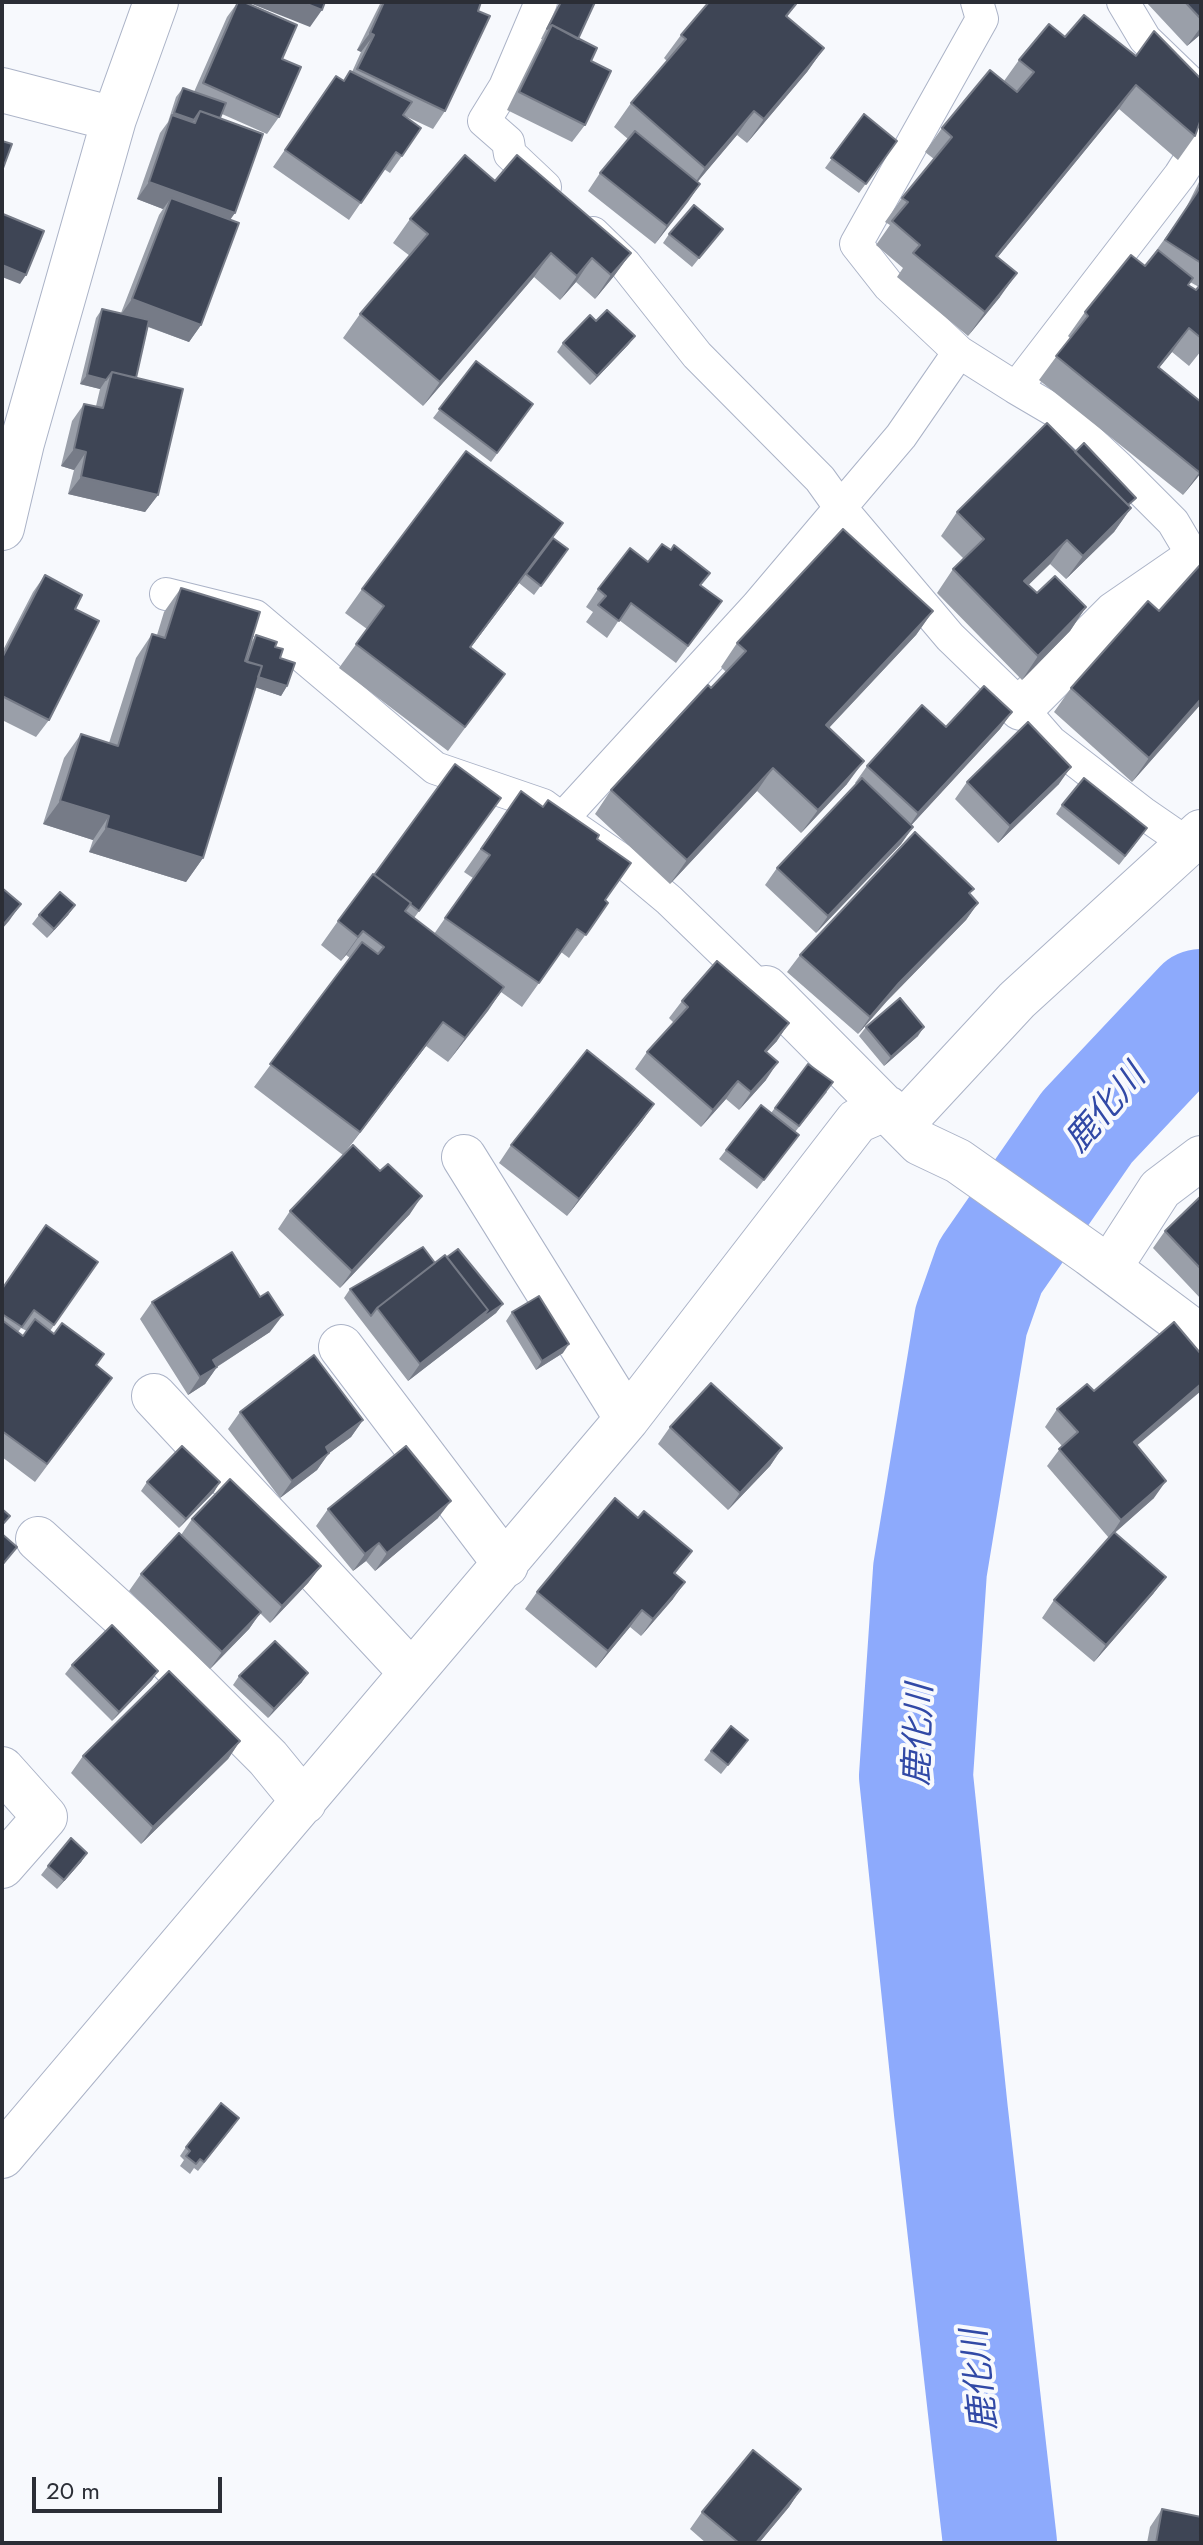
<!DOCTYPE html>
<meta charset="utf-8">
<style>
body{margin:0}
#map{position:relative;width:1203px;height:2545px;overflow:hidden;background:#f7f9fd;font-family:Jost,sans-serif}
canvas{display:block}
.frame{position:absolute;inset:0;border:4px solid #2b2e36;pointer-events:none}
.scale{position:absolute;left:32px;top:2477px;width:190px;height:36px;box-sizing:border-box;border:4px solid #2b2e36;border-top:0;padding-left:10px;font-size:24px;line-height:28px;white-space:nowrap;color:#2b2e36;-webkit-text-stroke:6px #f7f9fd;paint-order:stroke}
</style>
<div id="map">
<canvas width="1203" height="2545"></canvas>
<div class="frame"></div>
<div class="scale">20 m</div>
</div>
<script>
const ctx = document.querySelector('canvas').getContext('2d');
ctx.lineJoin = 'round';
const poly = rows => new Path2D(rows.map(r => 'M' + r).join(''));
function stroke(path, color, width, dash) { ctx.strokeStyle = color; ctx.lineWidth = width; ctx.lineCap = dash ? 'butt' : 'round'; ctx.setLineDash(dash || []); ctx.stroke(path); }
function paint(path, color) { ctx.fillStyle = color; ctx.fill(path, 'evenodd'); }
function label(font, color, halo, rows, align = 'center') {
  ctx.font = font + ' Jost,"Noto Sans JP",sans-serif'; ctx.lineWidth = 8; ctx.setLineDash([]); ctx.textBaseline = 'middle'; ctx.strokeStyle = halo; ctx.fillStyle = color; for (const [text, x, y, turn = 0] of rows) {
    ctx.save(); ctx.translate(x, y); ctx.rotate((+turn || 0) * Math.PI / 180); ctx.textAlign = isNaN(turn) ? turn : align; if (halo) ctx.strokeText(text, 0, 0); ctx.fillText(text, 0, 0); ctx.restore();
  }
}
const river = poly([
 [1000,2543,951,2112,916,1776,930,1570,971,1321,990,1267,1087,1127,1201,1006]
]);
const lane = poly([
 [541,2,505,87,484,121,508,142,510,154,545,187],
 [1123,2,1145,39,1201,93],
 [593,233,625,264,697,355,820,479,840,507,950,637,1010,695,1051,742,1143,813,1188,844],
 [959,352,889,286,856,244,982,19,977,2],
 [1016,388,1062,415,1119,468,1173,522,1195,559],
 [166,594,255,616,435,768,543,805,562,819],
 [766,988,757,985,669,900,620,859,562,819,757,606,901,436,959,352,1016,388,1180,175,1201,142]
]);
const street = poly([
 [2,90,114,119,22,443,2,528],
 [114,119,156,2],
 [1021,708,1115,614,1195,559,1201,563],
 [766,988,920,1143,958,1161,1090,1254,1201,1337],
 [902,1124,1017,1000,1201,832],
 [464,1157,627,1419],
 [1109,1268,1160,1189,1201,1158],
 [341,1347,506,1565],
 [154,1396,411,1672],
 [38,1539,163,1653,268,1758,304,1802],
 [2,1769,45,1817,2,1866],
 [2,2156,627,1419,857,1121,887,1108]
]);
const wall = poly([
 [238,2,282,59,279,117,267,134,222,114,220,118,230,220,201,325,189,342,148,327,136,378,158,495,145,512,68,494,74,470,61,466,72,421,84,404,96,406,100,389,80,384,96,318,102,309,121,313,159,215,163,209,137,199,160,133,168,122,176,97,183,88,194,92,227,17],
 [381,2,481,2,445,111,433,129,403,115,402,156,390,173,384,169,349,220,273,167,336,76,344,81,352,72,361,52,357,50],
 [560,2,591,61,585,125,572,142,507,110,542,39,541,39,556,9],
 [1146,2,1201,2,1201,34,1187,46],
 [796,4,787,17,824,48,807,72,747,143,737,135,697,182,700,184,655,244,588,191,600,173,628,139,614,127,631,103,667,61,664,58,681,35],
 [1084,15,1195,136,1178,160,1119,109,997,258,1000,297,968,336,897,277,903,268,876,245,890,225,885,222,902,198,934,159,925,152,942,128,1004,81,1019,60,1065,37],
 [864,114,897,141,859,193,825,168],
 [1201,178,1201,351,1189,366,1172,352,1159,368,1201,473,1183,495,1039,380,1070,338,1068,336,1085,312,1145,266,1184,212],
 [1190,282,1199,287,1196,290,1188,285],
 [495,181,631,253,614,276,595,299,576,282,560,300,534,277,423,406,343,338,360,314,410,256,393,243,410,219],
 [723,229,692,267,663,243,669,234],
 [635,336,628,345,590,385,557,352,563,343],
 [476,361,533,404,491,462,433,418],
 [1130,507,1131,508,1114,532,1066,579,1050,564,1028,585,1037,593,1086,607,1070,631,1022,680,937,593,953,569,964,559,941,536,957,512],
 [553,538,568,549,534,595,519,583,531,567,471,647,505,674,448,751,339,668,367,629,345,613,362,589],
 [648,562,701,585,722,601,676,663,619,620,607,638,586,622,593,612,586,607,598,589],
 [45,575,75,609,49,720,36,737,2,720,2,652,33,592],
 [181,588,250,644,256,635,275,647,280,658,287,686,281,696,255,687,203,858,186,882,89,852,93,840,43,824,64,758,81,734,109,743,136,658,152,634,157,635,164,612],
 [933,611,916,635,829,728,847,784,801,833,757,791,670,884,595,814,611,790,726,672,721,667,737,643],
 [1159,611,1201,704,1132,782,1054,712,1071,688],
 [1012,712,1000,729,911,825,913,827,901,844,816,933,765,885,777,868,856,784,855,783,867,766,946,727],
 [967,782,1059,784,998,843,955,799],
 [521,791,543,807,597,839,605,900,608,903,569,958,561,952,522,1007,501,992,448,1062,426,1046,343,1155,410,1214,340,1288,278,1229,290,1211,343,1155,254,1087,350,958,346,955,341,961,321,945,338,921,374,875,501,798,414,918,434,934,473,878,464,872],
 [1062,805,1140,838,1119,865,1056,814],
 [970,894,978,903,966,920,887,1001,858,1034,787,972,800,955],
 [75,905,68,915,47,938,32,924,39,915],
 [682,1001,777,1041,766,1052,766,1080,739,1110,726,1099,701,1127,635,1069,647,1052,674,1023,669,1018],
 [866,1027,918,1036,884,1066,859,1036],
 [808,1064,827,1092,795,1132,799,1135,757,1189,719,1159,726,1150,771,1113],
 [654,1104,642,1121,567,1216,499,1163,511,1145],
 [1201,1196,1201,1299,1153,1248,1165,1231],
 [98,1262,50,1331,96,1365,100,1395,35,1482,2,1457,2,1289],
 [21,1328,27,1331,23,1336,18,1332],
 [435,1263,503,1304,496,1313,408,1381,344,1298,350,1289],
 [260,1297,270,1332,217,1367,205,1384,188,1395,140,1319,152,1302],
 [512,1312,563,1353,536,1370,506,1321],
 [1057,1409,1137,1446,1154,1498,1114,1533,1166,1577,1153,1594,1094,1662,1042,1618,1054,1600,1109,1538,1047,1466,1062,1446,1045,1427],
 [240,1412,363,1420,351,1437,329,1453,317,1470,280,1498,228,1429],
 [670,1427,782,1448,770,1466,728,1510,658,1444],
 [147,1482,220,1482,214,1492,179,1528,141,1491],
 [328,1509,438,1518,375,1571,366,1561,353,1571,316,1526],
 [638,1518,692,1551,675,1574,673,1599,641,1636,630,1627,596,1668,525,1609,537,1592],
 [192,1519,321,1566,308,1583,270,1623,260,1613,249,1629,210,1669,129,1591,141,1574,181,1535],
 [72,1665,158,1671,152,1680,112,1721,65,1674],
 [239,1676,302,1682,268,1718,233,1685],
 [240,1741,228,1759,141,1844,71,1773,83,1756],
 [741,1749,721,1774,704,1760,711,1751],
 [87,1853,81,1862,57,1889,41,1875,48,1866],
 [233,2127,198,2171,194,2168,190,2174,180,2166,184,2160,180,2156,186,2147],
 [801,2489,789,2507,759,2543,706,2543,690,2529,702,2512],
 [1162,2509,1201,2543,1147,2543,1150,2527]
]);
const shadedWall = poly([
 [247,2,302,2,322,10,310,27],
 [1201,27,1201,34,1187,46],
 [370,33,374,35,361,52,357,50],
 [824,48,807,72,747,143,764,119],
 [1136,85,1119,109,979,280,996,256],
 [754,111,737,135,689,192,705,168],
 [174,113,194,120,187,129,172,115],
 [149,182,235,213,223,230,171,198,163,209,137,199],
 [700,184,688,202,655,244,667,226],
 [551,253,534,277,423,406,440,382],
 [631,253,614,276,595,299,611,275],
 [592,258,576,282,560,300,577,276],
 [2,265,26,275,20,284,2,277],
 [1017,273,1000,297,968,336,985,312],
 [132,299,201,325,189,342,120,316],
 [1189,328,1172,352,1141,390,1158,367],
 [635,336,628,345,590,385,597,376],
 [87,375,106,380,100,389,80,384],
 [74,449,86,452,74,470,61,466],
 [1201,470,1201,473,1183,495],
 [81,477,158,495,145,512,68,494],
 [1131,508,1114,532,1066,579,1083,556],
 [563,523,546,547,453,671,470,647],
 [1067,540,1050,564,1008,605,1024,581],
 [1086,607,1070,631,1022,680,1038,656],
 [933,611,916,635,809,749,826,725],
 [244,672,287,686,281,696,237,681],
 [1201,699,1201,704,1132,782,1149,758],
 [1012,712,1000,729,906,831,918,813],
 [864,761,847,784,801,833,818,810],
 [1071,767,1059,784,998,843,1010,826],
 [773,768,757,791,670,884,687,860],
 [60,801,109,816,93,840,43,824],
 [913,827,901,844,816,933,828,916],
 [106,828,203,858,186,882,89,852],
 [978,903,966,920,887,1001,858,1034,870,1017,899,983],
 [21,904,9,921,2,929,2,926],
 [75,905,68,915,47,938,54,929],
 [363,931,346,955,341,961,358,937],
 [504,987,488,1011,448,1062,465,1038],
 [443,1022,426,1046,343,1155,360,1132],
 [789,1023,777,1041,752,1068,765,1051],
 [924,1027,918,1036,884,1066,891,1057],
 [778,1062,766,1080,739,1110,751,1092],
 [738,1081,726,1099,701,1127,713,1110],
 [654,1104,642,1121,567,1216,579,1199],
 [422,1196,410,1214,340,1288,352,1271],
 [503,1304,496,1313,408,1381,420,1364,488,1310],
 [283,1315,270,1332,201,1377,213,1360],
 [569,1344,563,1353,536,1370,542,1361],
 [217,1367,205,1384,188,1395,200,1377],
 [1201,1384,1201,1391,1121,1459,1134,1442],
 [363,1420,351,1437,313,1465,326,1447],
 [782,1448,770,1466,728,1510,740,1493],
 [329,1453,317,1470,280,1498,292,1481],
 [1166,1481,1154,1498,1109,1538,1121,1520],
 [220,1482,214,1492,179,1528,186,1519],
 [451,1501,438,1518,375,1571,387,1553],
 [379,1543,366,1561,353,1571,365,1554],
 [321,1566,308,1583,270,1623,282,1606],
 [1166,1577,1153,1594,1094,1662,1106,1645],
 [685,1582,673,1599,641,1636,653,1619],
 [642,1610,630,1627,596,1668,608,1651],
 [261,1612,249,1629,210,1669,222,1652],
 [158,1671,152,1680,112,1721,119,1712],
 [308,1673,302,1682,268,1718,274,1709],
 [240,1741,228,1759,141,1844,153,1827],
 [87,1853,81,1862,57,1889,64,1880],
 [801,2489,789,2507,759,2543,756,2543]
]);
const building = poly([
 [238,2,244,2,297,25,282,59,301,67,279,117,203,83,238,2],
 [302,2,325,2,322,10,302,2],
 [384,2,481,2,478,11,490,16,445,111,357,69,374,35,370,33,384,2],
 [561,2,595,2,578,39,552,25,547,29,561,2],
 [709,2,794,2,796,4,786,16,824,48,764,119,754,111,705,168,631,103,686,39,681,35,709,2],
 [1185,2,1201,2,1201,19,1185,2],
 [1084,15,1136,56,1154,31,1201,79,1201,119,1195,136,1136,85,996,256,1017,273,985,312,913,253,920,245,892,221,908,202,902,198,952,137,942,128,990,70,1017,92,1034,72,1019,60,1049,24,1065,37,1084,15],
 [552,25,597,48,591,61,611,71,585,125,519,92,552,25],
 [350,71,412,102,403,115,421,128,402,156,396,152,361,203,285,150,336,76,344,81,350,71],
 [183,88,226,103,220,118,200,111,194,120,174,113,183,88],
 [200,111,263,134,235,213,149,182,172,115,195,123,200,111],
 [864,114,897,141,866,184,831,158,864,114],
 [635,131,700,184,667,226,600,173,635,131],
 [2,141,12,144,2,171,2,141],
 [465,155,495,181,517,155,631,253,611,275,592,258,577,276,551,253,440,382,360,314,428,234,410,219,465,155],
 [1201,185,1201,263,1165,240,1196,194,1201,185],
 [171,198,239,223,201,325,132,299,171,198],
 [694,205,723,229,699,258,669,234,694,205],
 [3,214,44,231,26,275,2,265,2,217,3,214],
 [1158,250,1193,278,1188,285,1196,290,1201,284,1201,338,1189,328,1158,367,1201,402,1201,470,1199,472,1056,356,1088,316,1085,312,1131,255,1145,266,1158,250],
 [102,309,149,320,136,378,112,372,106,380,87,375,102,309],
 [607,310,635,336,597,376,563,343,590,315,596,321,607,310],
 [476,361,533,404,497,453,439,409,476,361],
 [112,372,183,389,158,495,81,477,86,452,74,449,84,404,103,408,112,372],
 [1047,423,1131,508,1083,556,1067,540,1024,581,1037,593,1055,576,1086,607,1038,656,953,569,984,539,957,512,1047,423],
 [1084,443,1136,498,1128,505,1075,452,1084,443],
 [466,451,563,523,470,647,505,674,465,727,356,644,384,606,362,589,466,451],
 [843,529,933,611,826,725,864,761,818,810,773,768,687,860,611,790,708,685,711,688,746,651,737,643,843,529],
 [553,538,568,549,541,586,526,574,553,538],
 [662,544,671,550,674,545,710,573,700,585,722,601,688,646,631,603,619,621,598,605,606,596,598,589,630,548,648,562,662,544],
 [1201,564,1201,699,1149,758,1071,688,1148,601,1159,611,1201,564],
 [45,575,82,595,75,609,99,621,49,720,2,696,2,658,45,575],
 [181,588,260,612,245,661,262,666,203,858,106,828,109,816,60,801,81,734,118,746,152,634,165,638,181,588],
 [256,635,277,642,275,647,283,649,280,658,295,663,287,686,258,677,262,666,247,662,256,635],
 [984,686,1012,712,918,813,867,766,922,705,946,727,984,686],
 [1028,722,1071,767,1010,826,967,782,1028,722],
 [455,764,501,798,419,911,410,904,411,903,374,875,455,764],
 [862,778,913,827,828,916,777,868,862,778],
 [1084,778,1147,828,1125,856,1062,805,1084,778],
 [521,791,543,807,548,800,599,835,597,839,631,863,605,900,608,903,586,935,577,929,539,983,445,918,490,855,481,849,521,791],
 [915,832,974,889,969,893,978,903,899,983,870,1017,800,955,915,832],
 [373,874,411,903,405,911,504,987,465,1038,443,1022,360,1132,270,1064,362,942,378,954,384,947,363,931,358,937,338,921,373,874],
 [2,888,21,904,2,926,2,888],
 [60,892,75,905,54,929,39,915,60,892],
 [717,961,789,1023,765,1051,778,1062,751,1092,738,1081,713,1110,647,1052,688,1007,682,1001,717,961],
 [900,998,924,1027,891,1057,866,1027,900,998],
 [587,1050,654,1104,579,1199,511,1145,587,1050],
 [808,1064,833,1082,799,1126,775,1108,808,1064],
 [761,1105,799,1135,764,1180,726,1150,761,1105],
 [353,1145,380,1171,388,1164,422,1196,352,1271,290,1211,353,1145],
 [1201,1196,1201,1269,1165,1231,1201,1196],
 [46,1225,98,1262,54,1325,34,1310,22,1327,2,1314,2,1289,46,1225],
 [423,1247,435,1263,377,1308,371,1316,350,1289,423,1247],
 [458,1249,503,1304,482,1318,488,1310,447,1257,458,1249],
 [232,1252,260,1297,268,1292,283,1315,213,1360,217,1367,200,1377,152,1302,232,1252],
 [445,1255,488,1310,420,1364,377,1308,445,1255],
 [539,1296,569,1344,542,1361,512,1312,539,1296],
 [35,1319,54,1334,62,1323,104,1354,96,1365,112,1378,47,1464,2,1431,2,1320,23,1336,35,1319],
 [1174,1322,1201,1354,1201,1384,1134,1442,1166,1481,1121,1520,1059,1449,1078,1432,1057,1409,1087,1384,1094,1391,1174,1322],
 [314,1355,363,1420,326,1447,329,1453,292,1481,240,1412,314,1355],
 [711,1383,782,1448,740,1493,670,1427,711,1383],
 [182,1446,220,1482,186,1519,147,1482,182,1446],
 [406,1446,451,1501,387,1553,379,1543,365,1554,328,1509,406,1446],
 [230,1479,321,1566,282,1606,192,1519,230,1479],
 [615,1498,638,1518,644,1511,692,1551,674,1573,685,1582,653,1619,642,1610,608,1651,537,1592,615,1498],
 [2,1509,10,1516,2,1525,2,1509],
 [1114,1532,1166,1577,1106,1645,1054,1600,1114,1532],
 [179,1533,261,1612,222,1652,141,1574,179,1533],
 [2,1534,17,1547,2,1565,2,1534],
 [112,1625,158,1671,119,1712,72,1665,112,1625],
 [275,1641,308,1673,274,1709,239,1676,275,1641],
 [169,1671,240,1741,153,1827,83,1756,169,1671],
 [731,1726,748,1740,728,1765,711,1751,731,1726],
 [71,1838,87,1853,64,1880,48,1866,71,1838],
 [221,2103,239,2118,204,2162,200,2159,196,2164,186,2156,190,2151,186,2147,221,2103],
 [753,2450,801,2489,756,2543,739,2543,702,2512,753,2450],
 [1162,2509,1201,2517,1201,2543,1156,2543,1162,2509]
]);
const waterNames = [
 ["鹿化川",1107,1110,-49],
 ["鹿化川",921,1735,-88],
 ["鹿化川",982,2380,-96]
];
stroke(river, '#8daafc', 114);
stroke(lane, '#abb3c7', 34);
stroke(street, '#abb3c7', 46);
stroke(lane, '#fff', 32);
stroke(street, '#fff', 44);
paint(wall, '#9a9fa9');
paint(shadedWall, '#767b87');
paint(building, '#3e4555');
stroke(building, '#767b87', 2);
label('italic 34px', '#3149a6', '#f7f9fd', waterNames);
</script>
